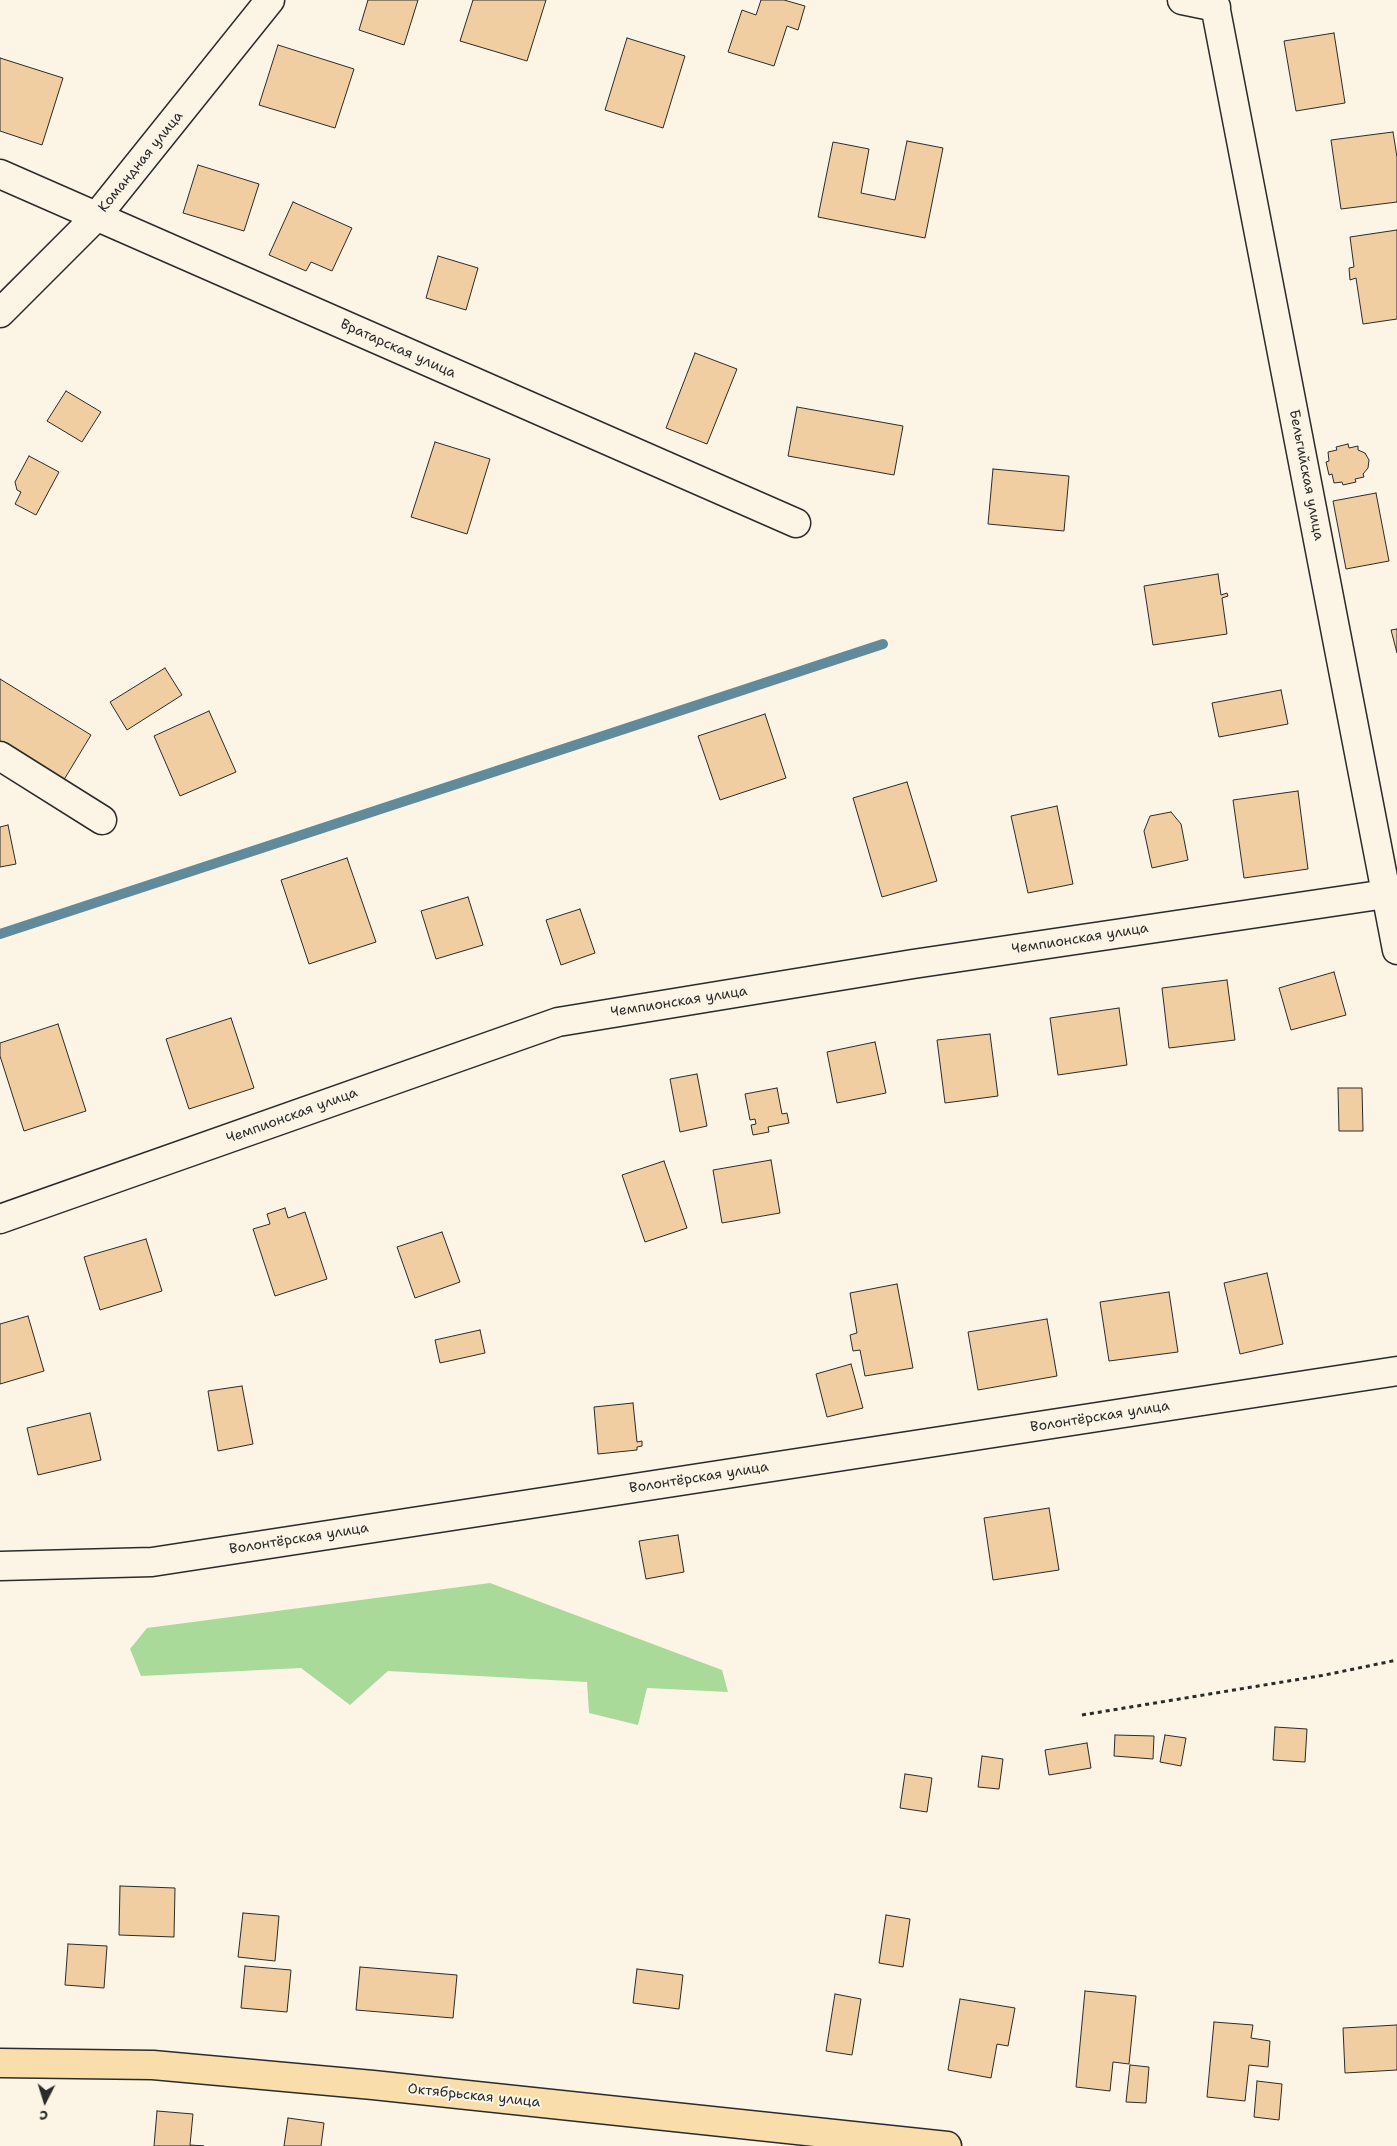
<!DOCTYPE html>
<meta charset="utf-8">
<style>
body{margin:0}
#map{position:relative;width:1397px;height:2146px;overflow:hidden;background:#fcf5e5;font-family:"Shantell Sans",sans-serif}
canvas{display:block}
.north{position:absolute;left:20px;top:2076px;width:50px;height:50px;-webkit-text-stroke:4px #fcf5e5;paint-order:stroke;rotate:185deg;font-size:14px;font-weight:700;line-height:20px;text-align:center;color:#2b2b2b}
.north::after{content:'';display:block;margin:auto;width:18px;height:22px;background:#2b2b2b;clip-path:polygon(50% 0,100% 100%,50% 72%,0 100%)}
</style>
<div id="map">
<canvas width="1397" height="2146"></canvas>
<div class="north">С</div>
</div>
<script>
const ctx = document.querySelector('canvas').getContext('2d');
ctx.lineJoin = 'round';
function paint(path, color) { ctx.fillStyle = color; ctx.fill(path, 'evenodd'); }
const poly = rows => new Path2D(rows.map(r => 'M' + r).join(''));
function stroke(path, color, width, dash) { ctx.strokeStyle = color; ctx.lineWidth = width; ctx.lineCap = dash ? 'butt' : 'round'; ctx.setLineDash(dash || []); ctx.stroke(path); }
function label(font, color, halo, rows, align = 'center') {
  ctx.font = font + ' "Shantell Sans",sans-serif'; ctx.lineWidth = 4; ctx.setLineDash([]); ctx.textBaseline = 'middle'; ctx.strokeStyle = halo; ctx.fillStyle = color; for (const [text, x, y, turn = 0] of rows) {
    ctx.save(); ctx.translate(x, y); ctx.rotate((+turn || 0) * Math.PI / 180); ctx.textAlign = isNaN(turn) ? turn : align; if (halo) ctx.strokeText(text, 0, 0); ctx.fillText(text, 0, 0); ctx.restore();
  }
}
const green = poly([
 [490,1583,722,1670,728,1692,647,1688,638,1725,589,1713,587,1682,388,1671,350,1705,301,1668,141,1676,130,1649,147,1628]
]);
const stream = poly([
 [0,934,883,644]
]);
const building = poly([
 [368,0,418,0,404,45,359,30,368,0],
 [473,0,546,0,527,61,460,41,473,0],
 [761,0,784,0,805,6,798,30,787,26,774,66,728,52,742,10,756,15,761,0],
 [1334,33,1345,103,1296,111,1284,41,1334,33],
 [627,38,685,56,663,128,605,110,627,38],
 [278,45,354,69,335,128,259,105,278,45],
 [0,58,63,78,42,145,0,131,0,58],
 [1393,132,1397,157,1397,202,1341,209,1331,140,1393,132],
 [907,141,943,148,925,238,818,217,833,142,869,149,861,193,895,200,907,141],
 [198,165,259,184,244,231,183,213,198,165],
 [293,202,352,228,332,271,311,262,306,271,269,255,293,202],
 [1397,230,1397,319,1363,324,1356,278,1350,280,1349,268,1354,267,1350,237,1397,230],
 [438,256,478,268,466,310,426,298,438,256],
 [695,353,737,369,707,444,666,428,695,353],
 [66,391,101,412,82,442,47,421,66,391],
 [797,407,903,426,894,475,788,456,797,407],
 [435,442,490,459,467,534,411,517,435,442],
 [1348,444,1349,448,1358,446,1358,450,1365,453,1369,460,1368,468,1363,474,1364,477,1355,479,1356,482,1343,485,1342,482,1334,483,1332,474,1329,475,1326,462,1329,461,1328,452,1337,450,1336,447,1348,444],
 [29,456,59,472,36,515,15,504,21,492,17,490,15,482,29,456],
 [993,469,1069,476,1064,531,988,524,993,469],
 [1376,493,1389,561,1346,569,1333,501,1376,493],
 [1218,574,1221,595,1227,593,1228,596,1222,598,1227,634,1153,645,1144,586,1218,574],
 [1397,629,1397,653,1391,630,1397,629],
 [165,668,182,695,127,730,110,702,165,668],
 [0,679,91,735,62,783,0,745,0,679],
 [1281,690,1288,724,1219,737,1212,703,1281,690],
 [209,711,236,772,180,796,154,736,209,711],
 [765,714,786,778,720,800,698,736,765,714],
 [907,782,937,881,882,897,853,798,907,782],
 [1298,791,1308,869,1244,878,1233,800,1298,791],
 [1057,806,1073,884,1028,893,1011,816,1057,806],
 [1171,812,1181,824,1188,860,1152,868,1144,831,1150,816,1171,812],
 [8,825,16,864,0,867,0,827,8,825],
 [347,858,376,942,309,964,281,880,347,858],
 [468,897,483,945,436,959,421,911,468,897],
 [580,909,595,953,561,965,546,920,580,909],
 [1334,972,1346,1015,1291,1030,1279,988,1334,972],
 [1227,980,1235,1040,1169,1048,1162,988,1227,980],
 [1119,1008,1127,1065,1058,1075,1050,1018,1119,1008],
 [231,1018,254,1088,189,1109,166,1039,231,1018],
 [58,1024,86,1111,24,1131,0,1056,0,1043,58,1024],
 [990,1034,998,1096,945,1103,937,1040,990,1034],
 [875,1042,886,1093,837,1103,827,1052,875,1042],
 [697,1074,707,1126,680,1132,670,1079,697,1074],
 [777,1088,782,1114,787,1113,789,1123,768,1127,769,1132,753,1135,751,1125,756,1124,755,1119,750,1120,745,1094,777,1088],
 [1338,1088,1362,1088,1363,1131,1339,1131,1338,1088],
 [771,1160,780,1213,722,1223,713,1170,771,1160],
 [664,1161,687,1228,645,1242,622,1175,664,1161],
 [285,1208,288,1218,305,1212,327,1279,275,1296,253,1229,270,1224,267,1214,285,1208],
 [442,1232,460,1282,415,1298,397,1247,442,1232],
 [146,1239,162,1291,100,1310,84,1257,146,1239],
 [1267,1273,1283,1344,1240,1354,1224,1283,1267,1273],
 [897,1284,913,1368,865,1376,860,1350,853,1351,850,1335,857,1333,850,1293,897,1284],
 [1169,1292,1178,1352,1109,1361,1100,1302,1169,1292],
 [28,1316,44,1371,0,1384,0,1324,28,1316],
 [1047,1319,1057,1376,978,1390,968,1332,1047,1319],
 [480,1330,485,1353,440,1363,435,1340,480,1330],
 [851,1364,863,1408,827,1417,816,1374,851,1364],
 [242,1386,253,1444,218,1451,208,1391,242,1386],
 [633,1403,637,1442,642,1441,642,1446,637,1447,637,1450,598,1454,594,1407,633,1403],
 [90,1413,101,1460,38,1475,27,1428,90,1413],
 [1049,1508,1059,1570,993,1580,984,1518,1049,1508],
 [678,1535,684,1572,646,1579,639,1541,678,1535],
 [1275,1727,1307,1729,1305,1762,1273,1760,1275,1727],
 [1115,1735,1154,1736,1153,1759,1114,1756,1115,1735],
 [1165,1735,1186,1738,1181,1766,1160,1762,1165,1735],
 [1087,1743,1091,1768,1049,1775,1045,1750,1087,1743],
 [982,1756,1003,1759,999,1789,978,1787,982,1756],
 [905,1774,932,1778,927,1812,900,1808,905,1774],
 [120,1886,175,1888,174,1937,119,1935,120,1886],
 [243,1913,279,1916,275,1961,238,1957,243,1913],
 [886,1915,910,1919,903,1967,879,1963,886,1915],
 [68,1944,107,1946,104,1988,65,1985,68,1944],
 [245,1966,291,1970,287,2012,241,2008,245,1966],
 [360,1967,457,1975,453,2018,356,2010,360,1967],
 [637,1969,683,1975,679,2009,633,2003,637,1969],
 [1085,1991,1136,1996,1129,2064,1113,2062,1110,2091,1076,2087,1085,1991],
 [835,1994,861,1999,852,2055,826,2051,835,1994],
 [960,1999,1015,2008,1008,2046,997,2044,991,2078,948,2070,960,1999],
 [1214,2022,1253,2025,1251,2038,1270,2041,1268,2067,1249,2065,1245,2101,1207,2097,1214,2022],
 [1397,2025,1397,2070,1345,2073,1343,2028,1397,2025],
 [1130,2065,1149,2067,1146,2103,1126,2102,1130,2065],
 [1257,2081,1282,2084,1279,2120,1254,2117,1257,2081],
 [157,2111,193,2114,190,2145,204,2146,154,2146,157,2111],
 [288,2118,324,2123,321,2146,284,2146,288,2118]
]);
const path = poly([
 [1082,1715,1325,1675,1397,1660]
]);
const minor = poly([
 [1182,0,1216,7],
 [1214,0,1397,950],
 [0,174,796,523],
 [0,313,96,217,270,0],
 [0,756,102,820],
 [0,1219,558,1022,913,964,1386,894],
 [0,1566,152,1562,1397,1371]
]);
const major = poly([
 [0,2063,153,2065,373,2085,947,2146]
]);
const streetNames = [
 ["Командная улица",141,162,-51],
 ["Вратарская улица",398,349,24],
 ["Бельгийская улица",1306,475,79],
 ["Чемпионская улица",1080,939,-9],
 ["Чемпионская улица",679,1002,-9],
 ["Чемпионская улица",292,1116,-20],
 ["Волонтёрская улица",1100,1417,-9],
 ["Волонтёрская улица",699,1478,-9],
 ["Волонтёрская улица",299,1539,-9],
 ["Октябрьская улица",474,2096,6]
];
paint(green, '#a9da9a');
stroke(stream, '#618a9b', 10);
paint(building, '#f1cda2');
stroke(building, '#2b2b2b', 1);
stroke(minor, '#2b2b2b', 31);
stroke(major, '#2b2b2b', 31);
stroke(path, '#2b2b2b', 3, [4, 4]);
stroke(minor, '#fcf5e5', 28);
stroke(major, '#f9deab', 28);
label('14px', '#2b2b2b', '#fcf5e5', streetNames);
</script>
